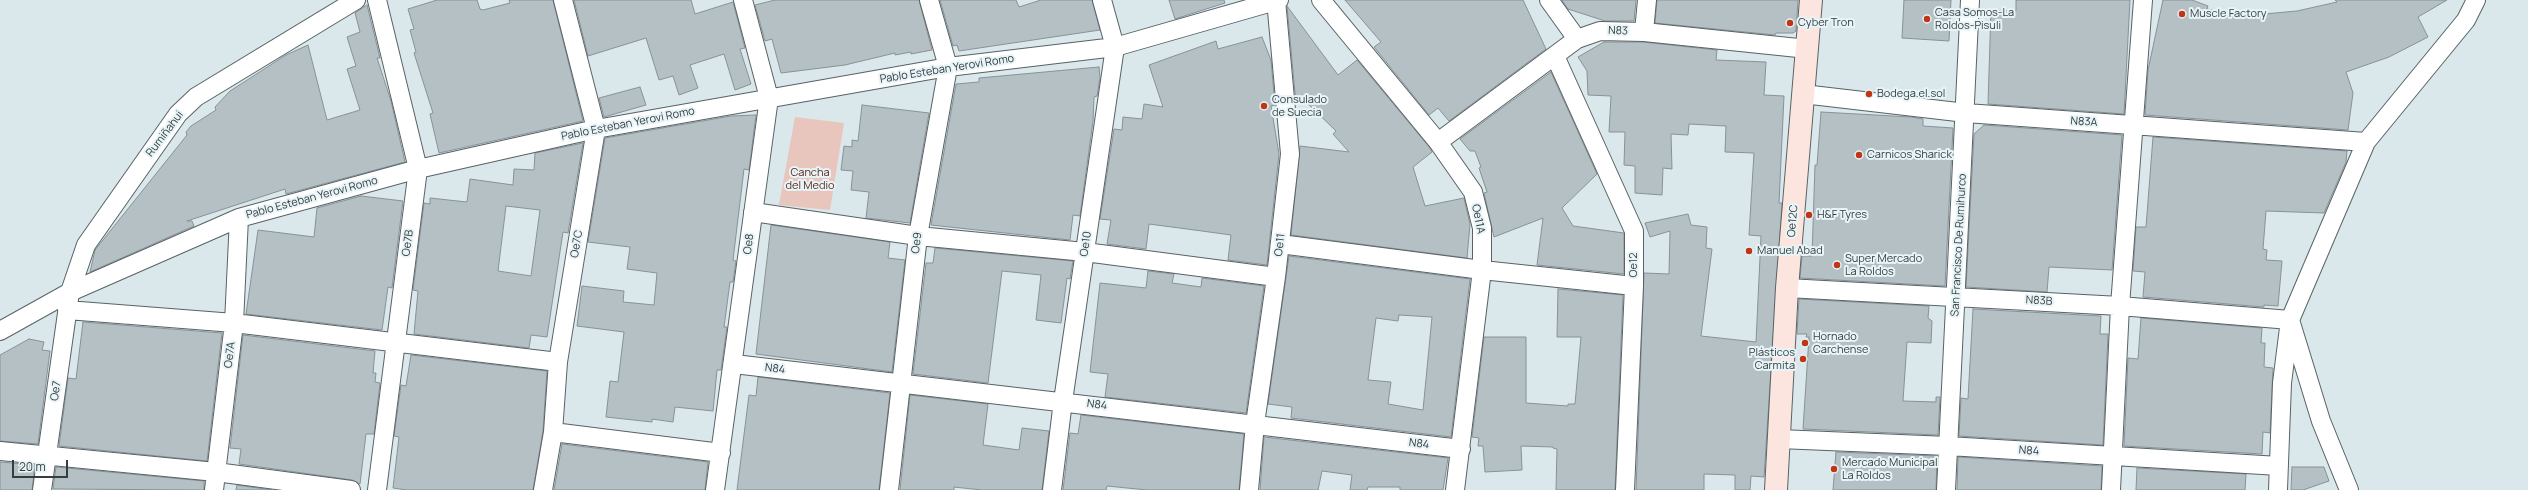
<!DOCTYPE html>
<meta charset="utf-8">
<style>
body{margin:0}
#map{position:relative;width:2528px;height:490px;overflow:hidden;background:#dae7eb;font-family:Manrope,sans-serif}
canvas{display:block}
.scale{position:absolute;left:12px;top:460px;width:56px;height:18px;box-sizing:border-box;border:2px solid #373c3d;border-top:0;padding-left:5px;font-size:12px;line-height:14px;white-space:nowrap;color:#373c3d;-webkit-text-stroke:3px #e7f4f8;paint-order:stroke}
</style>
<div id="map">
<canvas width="2528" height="490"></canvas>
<div class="scale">20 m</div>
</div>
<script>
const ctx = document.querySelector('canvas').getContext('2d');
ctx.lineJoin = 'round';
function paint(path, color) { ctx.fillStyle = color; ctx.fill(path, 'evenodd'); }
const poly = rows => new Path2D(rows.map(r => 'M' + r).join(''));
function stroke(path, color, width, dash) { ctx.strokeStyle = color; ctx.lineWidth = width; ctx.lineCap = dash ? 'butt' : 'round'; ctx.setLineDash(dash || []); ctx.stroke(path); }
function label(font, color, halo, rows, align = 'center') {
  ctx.font = font + ' Manrope,sans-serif'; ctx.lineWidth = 4; ctx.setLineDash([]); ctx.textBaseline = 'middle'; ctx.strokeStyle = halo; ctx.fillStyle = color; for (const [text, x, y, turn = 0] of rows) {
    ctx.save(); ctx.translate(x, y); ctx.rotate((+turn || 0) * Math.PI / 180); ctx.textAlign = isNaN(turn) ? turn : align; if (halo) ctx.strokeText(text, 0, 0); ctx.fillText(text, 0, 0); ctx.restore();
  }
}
const green = poly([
 [795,117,844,123,830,210,779,205]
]);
const building = poly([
 [437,0,477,0,480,9,483,10,510,3,509,0,553,0,583,121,439,153,430,114,433,113,414,53,416,52,410,30,414,29,408,9,437,0],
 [574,0,691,0,695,14,733,2,745,48,740,49,751,84,735,90,724,54,690,65,698,88,679,95,673,76,659,80,646,38,588,56,574,0],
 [775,0,919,0,932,50,911,54,911,52,895,55,895,53,845,65,781,73,772,39,765,41,755,5,775,0],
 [940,0,1016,0,1019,7,1041,0,1092,0,1100,30,959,51,957,45,953,46,940,0],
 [1169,0,1224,0,1225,3,1175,19,1169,0],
 [1345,0,1523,0,1546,49,1449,121,1438,108,1429,115,1374,47,1381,42,1345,0],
 [1562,0,1636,0,1634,21,1605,21,1568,9,1562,0],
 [1657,0,1798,0,1796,31,1793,33,1776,33,1775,35,1655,23,1657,0],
 [1904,0,1951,0,1949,41,1902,38,1904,0],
 [2016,0,2130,0,2124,114,1988,104,1991,10,2016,11,2016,0],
 [2163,0,2192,0,2208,6,2207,9,2242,16,2297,11,2337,2,2335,0,2447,0,2418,17,2428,37,2389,57,2346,72,2353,93,2348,130,2145,115,2148,70,2163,0],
 [367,5,380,58,377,58,391,101,405,162,286,194,285,189,187,221,192,221,194,226,90,272,95,250,187,135,186,132,191,126,216,110,215,107,230,91,286,55,308,45,327,120,360,110,347,69,356,66,347,37,360,32,355,13,367,5],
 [1287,6,1338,75,1357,60,1430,148,1432,152,1413,167,1425,206,1464,198,1470,224,1467,258,1291,235,1300,146,1349,152,1333,134,1336,131,1302,98,1296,104,1287,6],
 [1262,37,1271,60,1275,105,1271,106,1279,154,1267,265,1228,260,1231,235,1202,231,1149,224,1146,249,1107,244,1111,220,1100,219,1114,129,1122,130,1123,117,1142,119,1144,104,1163,107,1149,65,1216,41,1218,49,1262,37],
 [1604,42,1643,42,1717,50,1716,60,1766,62,1764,95,1784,96,1779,203,1782,203,1764,477,1751,476,1750,490,1735,490,1735,475,1704,474,1704,490,1636,490,1644,273,1669,274,1670,231,1650,237,1645,223,1688,214,1691,225,1707,227,1706,248,1712,249,1701,336,1756,342,1761,236,1749,235,1754,153,1725,152,1726,126,1689,124,1688,135,1671,134,1672,169,1663,168,1662,195,1635,193,1635,166,1624,165,1625,132,1609,132,1611,96,1588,95,1587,71,1578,57,1604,42],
 [1099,67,1100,78,1097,96,1094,97,1093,121,1080,216,1073,215,1070,240,931,225,956,84,979,82,979,78,1099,67],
 [1551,72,1597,174,1562,208,1573,226,1624,233,1624,274,1537,265,1543,218,1494,237,1484,193,1487,192,1479,168,1481,167,1475,151,1470,151,1460,139,1551,72],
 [640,87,646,105,604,117,599,98,640,87],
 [862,105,929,113,910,223,866,218,869,192,851,190,853,171,841,170,844,146,852,147,852,140,858,141,862,105],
 [1821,112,1911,117,1923,119,1923,126,1953,128,1945,286,1800,278,1802,256,1812,256,1815,165,1817,165,1821,112],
 [756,115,749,170,744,169,733,260,736,261,733,282,730,282,724,327,727,327,721,370,717,370,713,411,675,407,673,422,652,419,652,422,606,417,610,381,618,382,624,332,577,326,582,286,624,291,623,302,654,305,657,273,627,269,630,247,588,242,605,138,731,116,756,115],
 [1984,125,2122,135,2112,270,2049,267,2047,292,1966,287,1974,134,1984,125],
 [2153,137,2347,151,2346,162,2324,213,2266,211,2263,249,2267,250,2266,260,2282,261,2278,306,2264,305,2264,307,2143,297,2145,272,2133,271,2136,227,2146,227,2153,137],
 [583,143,568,233,563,232,547,337,531,335,529,348,414,334,418,291,413,290,424,203,430,204,430,198,467,202,470,179,513,185,514,169,534,170,535,153,583,143],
 [506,206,540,210,531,276,498,271,506,206],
 [361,196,403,201,392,288,388,287,382,330,246,314,258,230,314,237,317,208,361,196],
 [771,225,890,242,888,258,905,260,892,372,756,354,771,225],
 [935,248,1073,261,1070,279,1067,278,1061,323,1036,320,1041,275,1002,271,988,383,913,374,926,263,933,263,935,248],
 [1289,256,1470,279,1451,437,1291,418,1292,407,1268,404,1289,256],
 [1399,315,1432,317,1423,410,1388,404,1391,382,1368,380,1376,318,1398,321,1399,315],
 [1148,271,1174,274,1172,283,1201,287,1202,278,1264,286,1246,413,1105,397,1108,374,1090,372,1100,283,1146,288,1148,271],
 [1558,289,1623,295,1615,490,1556,490,1557,449,1553,448,1553,447,1521,446,1522,470,1485,472,1483,446,1478,446,1479,438,1472,437,1484,337,1526,337,1526,403,1568,406,1568,404,1575,404,1581,337,1557,337,1558,289],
 [1799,299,1929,306,1928,318,1932,321,1931,343,1907,342,1903,401,1936,402,1936,397,1940,397,1938,435,1803,429,1809,337,1806,337,1807,334,1797,334,1799,299],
 [1973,309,2101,316,2100,334,2108,334,2103,445,1959,436,1961,398,1968,399,1973,309],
 [2141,318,2262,328,2261,343,2265,343,2264,367,2273,368,2270,433,2263,432,2262,454,2124,446,2128,358,2138,359,2141,318],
 [83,322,222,333,207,461,59,446,68,378,76,379,83,322],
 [243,335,375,351,373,373,376,373,375,382,380,383,374,434,366,434,360,484,352,480,239,464,241,449,230,448,243,335],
 [29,339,44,342,42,350,50,351,38,444,0,441,0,355,29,339],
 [411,355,547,371,543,431,533,490,407,490,393,488,399,437,394,436,401,385,406,386,411,355],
 [758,377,890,393,879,490,737,490,749,395,756,396,758,377],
 [910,395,988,404,983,445,1019,450,1022,428,1049,431,1042,490,982,490,954,487,954,490,900,490,910,395],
 [1081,415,1244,434,1239,490,1147,490,1107,486,1106,490,1063,490,1070,433,1078,434,1081,415],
 [1264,437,1448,458,1443,490,1400,490,1400,487,1368,487,1367,490,1350,490,1352,475,1322,471,1318,490,1260,490,1264,437],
 [562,444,708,462,705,490,554,490,562,444],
 [1836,452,1937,456,1936,490,1833,490,1836,452],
 [1958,457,2102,466,2101,490,1957,490,1958,457],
 [0,462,35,465,32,490,0,490,0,462],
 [56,467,204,481,204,490,53,489,56,467],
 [2292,467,2324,467,2329,481,2303,490,2291,490,2292,467],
 [2137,468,2246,474,2245,490,2136,490,2137,468],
 [237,485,272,490,236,490,237,485]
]);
const minor = poly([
 [1321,0,1438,142,1473,192,1482,228,1482,270,1455,490],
 [1549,0,1577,39],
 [1644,32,1647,0],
 [1555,56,1634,231,1634,286,1625,490],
 [1803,94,1966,113,2366,142],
 [1438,142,1577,39,1600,31,1644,32,1808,49],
 [753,212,918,236,1085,252,1276,277],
 [1280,244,1482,270,1634,286],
 [1787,288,2120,306,2290,320,2321,421,2349,490],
 [67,310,234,323,558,362],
 [0,331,70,292,239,218,418,169,596,129,948,67,1115,47,1279,0],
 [734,364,1461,449],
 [553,432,721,453],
 [1779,439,1948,446,2279,466],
 [0,451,216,472,351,490],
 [42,490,70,292,86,245,178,114,196,97,356,0],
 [214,490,234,323,239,218],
 [377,490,418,169,377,0],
 [543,490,553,432,558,362,596,129,563,0],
 [715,490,769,98,743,0],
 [889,490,918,236,948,67,929,0],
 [1052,490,1063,401,1115,47,1102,0],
 [1249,490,1255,424,1276,277,1290,154,1276,0],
 [1946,490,1970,0],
 [2111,490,2120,306,2143,0],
 [2278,490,2282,383,2290,320,2366,142,2466,20,2476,0]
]);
const secondary = poly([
 [1776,490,1787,288,1811,0]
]);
const markers = [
 [2182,14,4,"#bf3515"],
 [1927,19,4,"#bf3515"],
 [1790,23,4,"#bf3515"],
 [1869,94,4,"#bf3515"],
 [1264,106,4,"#bf3515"],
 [1859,155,4,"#bf3515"],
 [1809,215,4,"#bf3515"],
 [1749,251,4,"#bf3515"],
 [1837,265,4,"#bf3515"],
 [1805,343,4,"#bf3515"],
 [1803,359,4,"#bf3515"],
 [1834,469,4,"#bf3515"]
];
const poiNames = [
 ["Casa Somos-La",1935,13],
 ["Roldos-Pisuli",1935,26],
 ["Muscle Factory",2190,14],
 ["Cyber Tron",1798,23],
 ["Bodega.el.sol",1877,94],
 ["Consulado",1272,100],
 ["de Suecia",1272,113],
 ["Carnicos Sharick",1867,155],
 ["H&F Tyres",1817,215],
 ["Manuel Abad",1757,251],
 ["Super Mercado",1845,259],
 ["La Roldos",1845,272],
 ["Hornado",1813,337],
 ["Carchense",1813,350],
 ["Plásticos",1795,353,"right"],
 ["Carmita",1795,366,"right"],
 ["Mercado Municipal",1842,463],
 ["La Roldos",1842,476]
];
const streetNames = [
 ["N83",1618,31,2],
 ["Pablo Esteban Yerovi Romo",947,69,-9],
 ["N83A",2084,122,4],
 ["Pablo Esteban Yerovi Romo",628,124,-11],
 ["Rumiñahui",165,134,-53],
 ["Pablo Esteban Yerovi Romo",312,198,-15],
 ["Oe11A",1478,219,79],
 ["Oe12C",1793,221,-85],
 ["Oe7B",408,243,-82],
 ["Oe9",917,243,-83],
 ["Oe7C",577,244,-81],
 ["Oe8",749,244,-83],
 ["Oe10",1086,244,-82],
 ["Oe11",1280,245,-83],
 ["San Francisco De Rumihurco",1959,245,-87],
 ["Oe12",1634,265,-90],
 ["N83B",2039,301,3],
 ["Oe7A",230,355,-83],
 ["N84",775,369,7],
 ["Oe7",56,391,-82],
 ["N84",1097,405,7],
 ["N84",1419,444,7],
 ["N84",2029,451,4]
];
const parkNames = [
 ["Cancha",810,173],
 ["del Medio",810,186]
];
paint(green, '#e9c6bd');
paint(building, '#b4c0c4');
stroke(building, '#879296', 1);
stroke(minor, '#586366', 20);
stroke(secondary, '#586366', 24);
stroke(minor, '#fff', 18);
stroke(secondary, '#fde5df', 22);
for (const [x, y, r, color] of markers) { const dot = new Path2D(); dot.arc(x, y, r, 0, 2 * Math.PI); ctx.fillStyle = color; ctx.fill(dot); stroke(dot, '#e7f4f8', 1.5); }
label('11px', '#373c3d', '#e7f4f8', poiNames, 'left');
label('11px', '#373c3d', '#e7f4f8', streetNames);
label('11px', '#5a261a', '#e7f4f8', parkNames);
</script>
